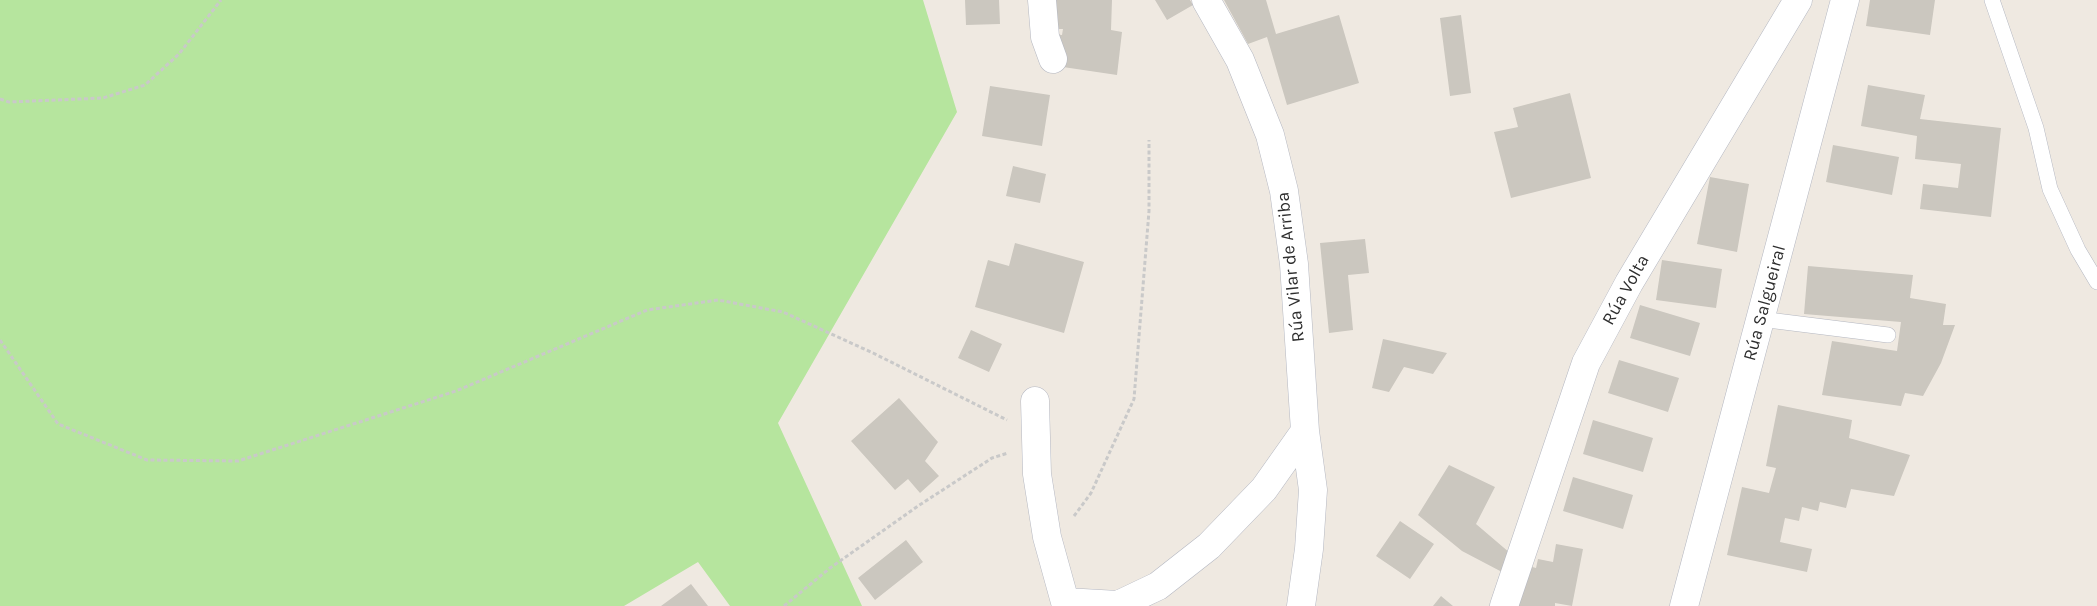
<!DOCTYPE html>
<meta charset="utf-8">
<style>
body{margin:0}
canvas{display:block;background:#efe9e1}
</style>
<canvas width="2097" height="606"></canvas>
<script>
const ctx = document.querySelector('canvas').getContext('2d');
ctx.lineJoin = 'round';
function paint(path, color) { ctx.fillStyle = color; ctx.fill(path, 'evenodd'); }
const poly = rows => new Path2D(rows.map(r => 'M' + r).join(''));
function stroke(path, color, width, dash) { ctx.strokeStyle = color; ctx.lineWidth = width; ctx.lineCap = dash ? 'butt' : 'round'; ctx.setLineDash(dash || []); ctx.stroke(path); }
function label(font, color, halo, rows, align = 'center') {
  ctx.font = font + ' Karla,sans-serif'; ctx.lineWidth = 4.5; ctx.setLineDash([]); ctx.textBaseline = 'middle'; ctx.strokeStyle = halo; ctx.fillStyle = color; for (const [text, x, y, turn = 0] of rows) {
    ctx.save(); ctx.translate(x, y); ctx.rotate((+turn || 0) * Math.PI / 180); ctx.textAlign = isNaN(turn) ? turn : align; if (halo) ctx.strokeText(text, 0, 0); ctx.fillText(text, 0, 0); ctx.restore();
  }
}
const green = poly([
 [0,0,923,0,957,112,778,423,862,606,730,606,698,562,624,606,0,606]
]);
const building = poly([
 [965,0,999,0,1000,24,966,25],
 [1053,0,1112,0,1111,30,1122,32,1117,75,1063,67,1052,34,1062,35,1063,29,1052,29],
 [1155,0,1190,0,1193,5,1167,20],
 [1224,0,1266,0,1276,34,1339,15,1359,83,1287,105,1267,37,1248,44],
 [1870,0,1935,0,1930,35,1866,26],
 [1461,15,1471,93,1450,96,1440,18],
 [1868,85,1925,95,1920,119,2001,128,1991,217,1920,209,1923,184,1958,188,1961,164,1915,159,1917,136,1861,126],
 [990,86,1050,95,1042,146,982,136],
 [1570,93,1591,178,1511,198,1494,132,1518,127,1513,108],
 [1833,145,1899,157,1892,195,1826,182],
 [1013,166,1046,174,1040,203,1006,196],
 [1710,177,1749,184,1737,252,1697,244],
 [1365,239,1369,273,1348,275,1353,330,1329,333,1320,243],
 [1015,243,1084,262,1064,333,975,307,988,260,1009,266],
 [1662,260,1722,269,1716,308,1656,300],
 [1808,266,1913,275,1910,298,1946,304,1943,325,1955,325,1941,363,1923,396,1905,393,1901,406,1822,395,1832,341,1897,351,1901,322,1804,314],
 [1640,305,1700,323,1690,356,1630,338],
 [971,330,1002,344,989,372,958,358],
 [1383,339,1447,353,1433,374,1404,367,1389,392,1372,388],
 [1619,360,1679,378,1668,412,1608,393],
 [899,398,938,442,925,461,939,476,920,493,908,479,895,490,851,441],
 [1778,405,1852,420,1849,438,1910,455,1894,496,1851,489,1846,508,1820,502,1818,511,1802,507,1799,521,1785,518,1780,542,1812,549,1807,572,1727,555,1742,487,1769,493,1776,468,1766,466],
 [1593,420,1653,438,1643,472,1583,454],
 [1449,465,1495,487,1476,524,1510,553,1502,572,1462,551,1418,515],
 [1573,477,1633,495,1623,529,1563,511],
 [1400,521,1434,544,1410,579,1376,556],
 [906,540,923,562,875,600,858,578],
 [1556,544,1583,549,1572,606,1555,603,1555,606,1515,606,1525,565,1536,568,1538,559,1553,562],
 [691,584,708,606,661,606],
 [1441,596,1453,606,1433,606]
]);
const path = poly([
 [0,99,9,102,103,98,145,85,179,54,221,0],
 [0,340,58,424,147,460,238,461,456,391,647,310,718,300,783,312,873,353,1007,420],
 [1074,516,1091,493,1134,399,1149,211,1149,140],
 [784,606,830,568,918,506,992,458,1008,453]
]);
const lane = poly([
 [1992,0,2036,128,2050,189,2078,250,2097,282],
 [1760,319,1888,335]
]);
const street = poly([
 [1042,0,1045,37,1053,59],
 [1206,0,1240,60,1270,135,1284,191,1294,264,1305,431,1313,490,1309,549,1301,606],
 [1035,401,1037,474,1047,537,1065,602,1118,605,1158,586,1209,546,1264,489,1305,431],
 [1504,606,1586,363,1629,283,1798,0]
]);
const secondary = poly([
 [1684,606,1845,0]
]);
const streetNames = [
 ["Rúa Vilar de Arriba",1291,267,-96],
 ["Rúa Volta",1626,290,-61],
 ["Rúa Salgueiral",1765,303,-75]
];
paint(green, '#b6e59e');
paint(building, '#cbc7bf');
stroke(lane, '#b4b7c1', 16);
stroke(street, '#b4b7c1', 29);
stroke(secondary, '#b4b7c1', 29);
stroke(path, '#c9c9c9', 3, [4, 2.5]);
stroke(lane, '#fff', 15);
stroke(street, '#fff', 28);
stroke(secondary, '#fff', 28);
label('18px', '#2e2e2e', '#fff', streetNames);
</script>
